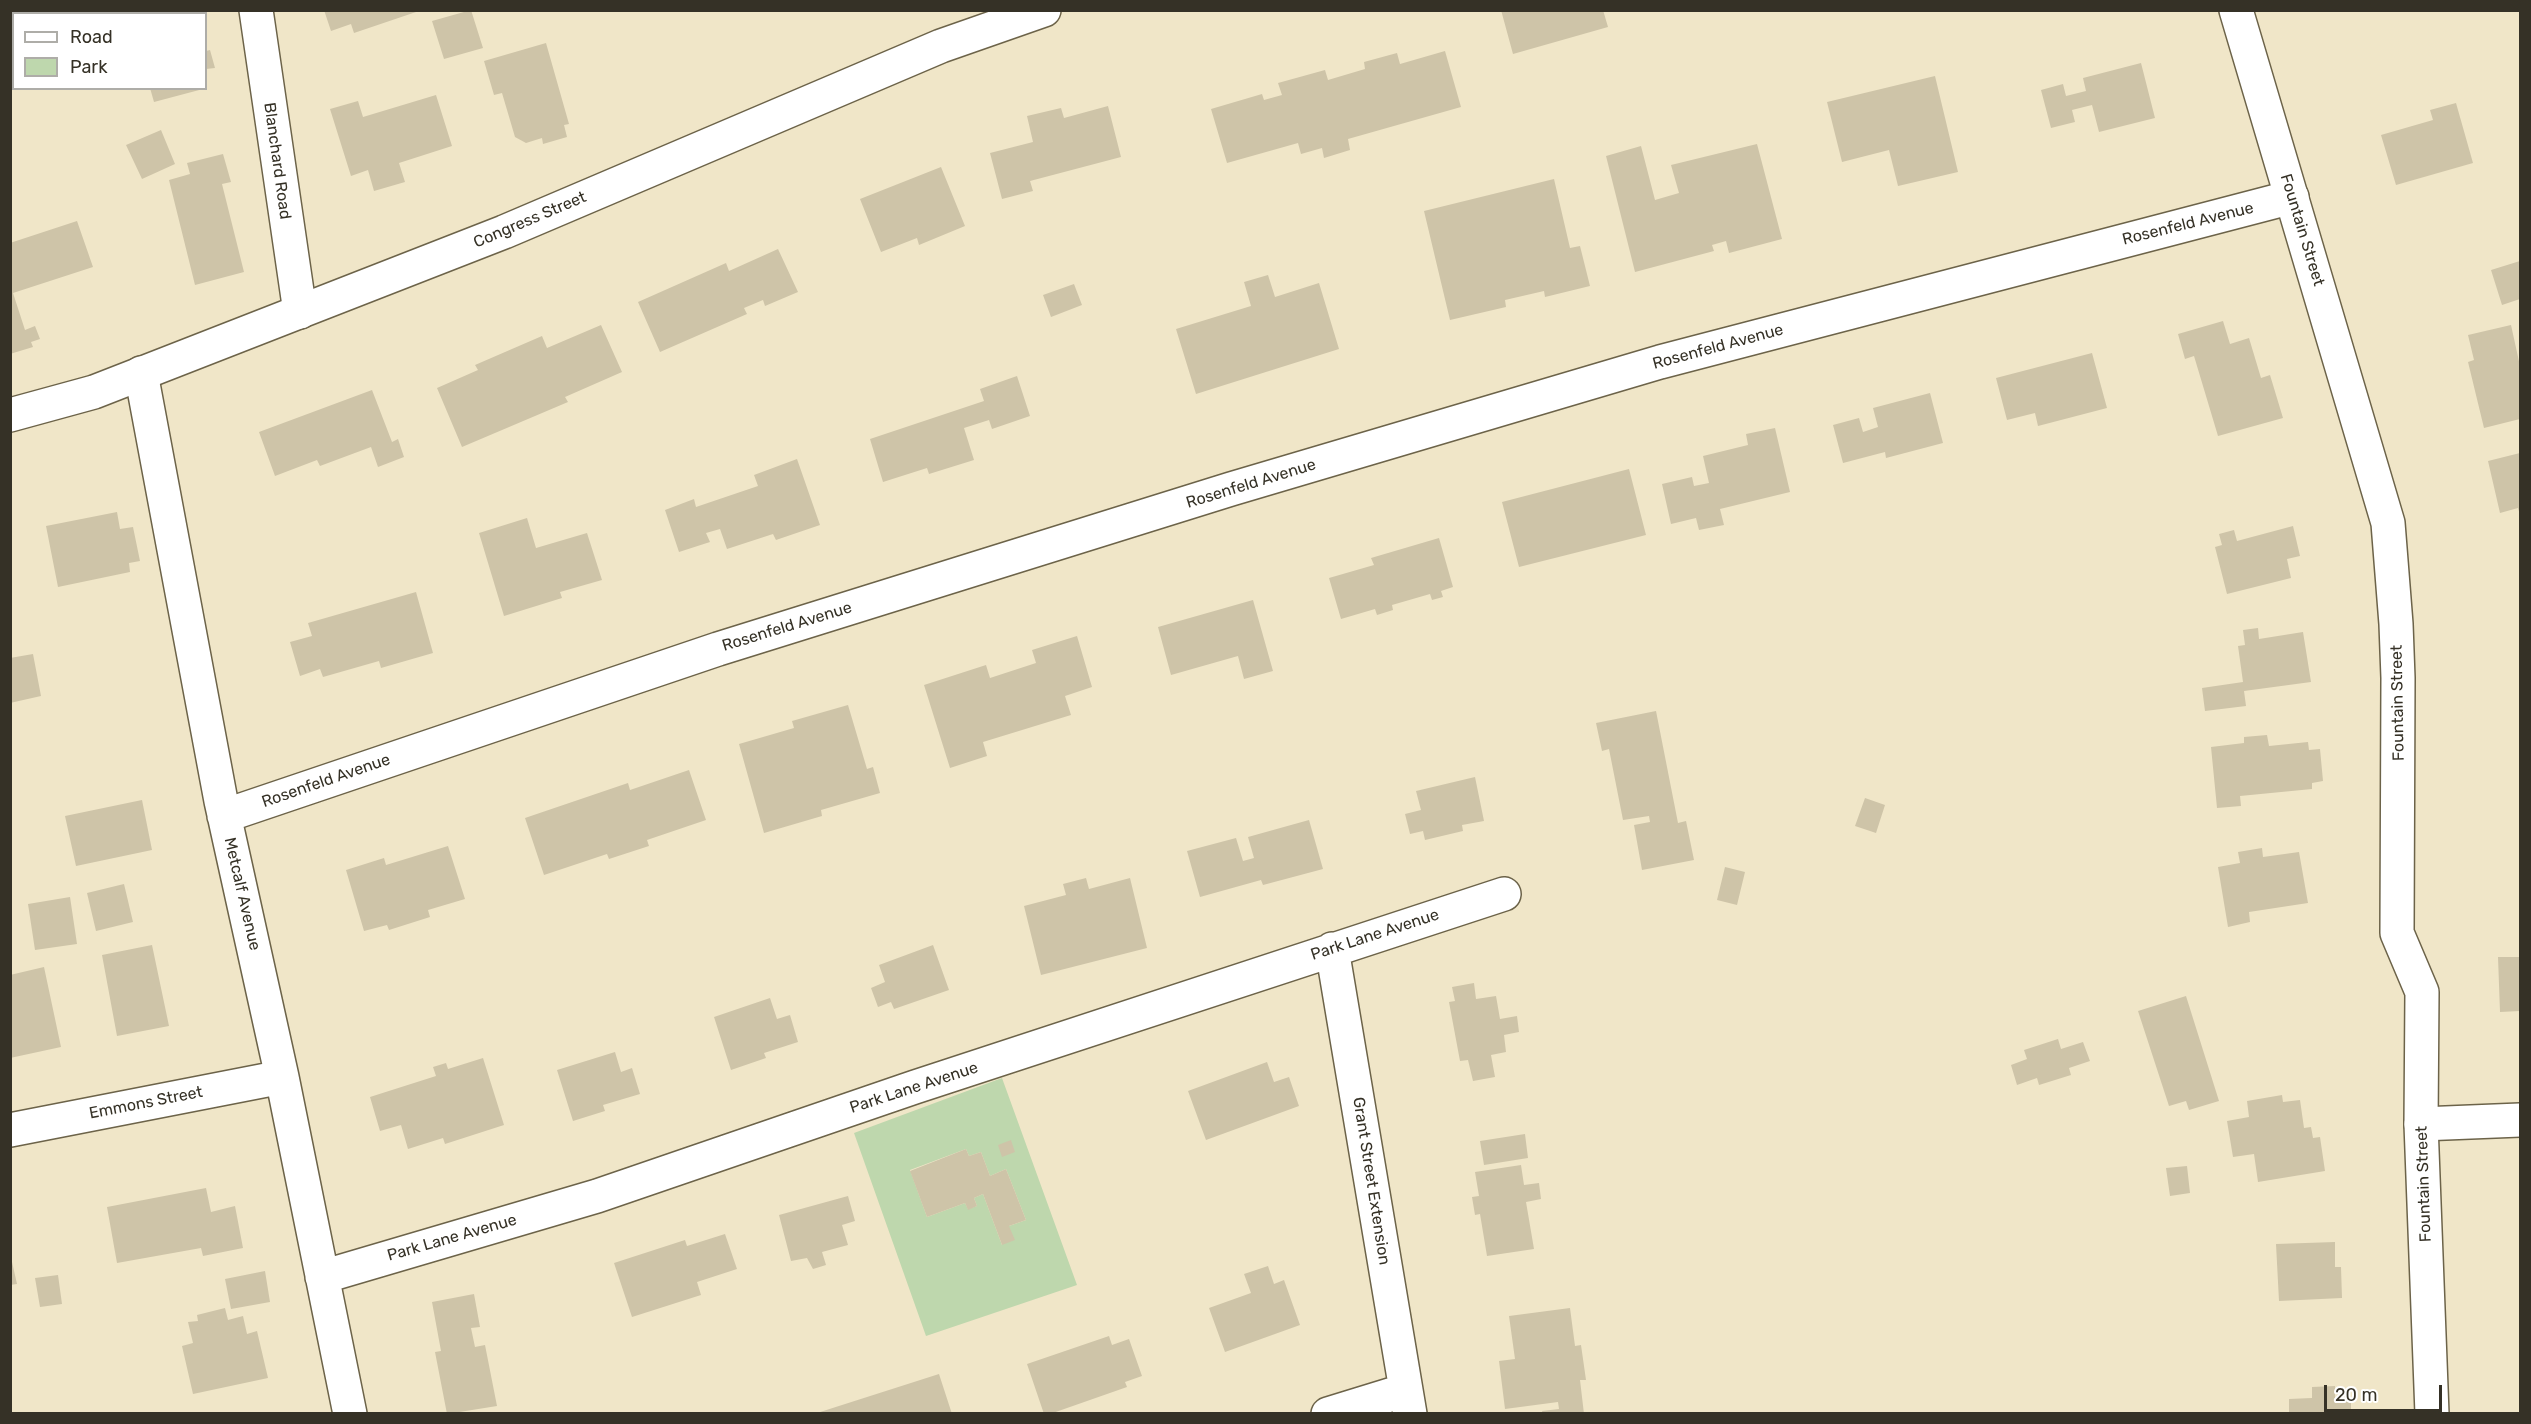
<!DOCTYPE html>
<style>
body{margin:0}
#map{position:relative;width:2531px;height:1424px;overflow:hidden;background:#f0e6c8;font-family:Rubik,sans-serif}
canvas{display:block}
.frame{position:absolute;inset:0;border:12px solid #353126;pointer-events:none}
.legend{position:absolute;left:12px;top:12px;width:195px;height:78px;box-sizing:border-box;background:#fff;border:2px solid #aeada8;margin:0;padding:8px 10px;list-style:none;font-size:18px;color:#353126}
.legend li{display:flex;align-items:center;gap:12px;height:30px}
.legend b{width:30px;border:2px solid #aeada8}
.scale{position:absolute;left:2324px;top:1385px;width:118px;height:27px;box-sizing:border-box;border:3px solid #353126;border-top:0;padding-left:8px;font-size:18px;line-height:21px;white-space:nowrap;color:#353126;-webkit-text-stroke:4px #fff;paint-order:stroke}
</style>
<div id="map">
<canvas width="2531" height="1424"></canvas>
<div class="frame"></div>
<ul class="legend">
<li><b style="height:8px;background:#fff"></b>Road</li>
<li><b style="height:16px;background:#bed7ad"></b>Park</li>
</ul>
<div class="scale">20 m</div>
</div>
<script>
const ctx = document.querySelector('canvas').getContext('2d');
ctx.lineJoin = 'round';
function paint(path, color) { ctx.fillStyle = color; ctx.fill(path, 'evenodd'); }
const poly = rows => new Path2D(rows.map(r => 'M' + r).join(''));
function stroke(path, color, width, dash) { ctx.strokeStyle = color; ctx.lineWidth = width; ctx.lineCap = dash ? 'butt' : 'round'; ctx.setLineDash(dash || []); ctx.stroke(path); }
function label(font, color, halo, rows, align = 'center') {
  ctx.font = font + ' Rubik,sans-serif'; ctx.lineWidth = 6; ctx.setLineDash([]); ctx.textBaseline = 'middle'; ctx.strokeStyle = halo; ctx.fillStyle = color; for (const [text, x, y, turn = 0] of rows) {
    ctx.save(); ctx.translate(x, y); ctx.rotate((+turn || 0) * Math.PI / 180); ctx.textAlign = isNaN(turn) ? turn : align; if (halo) ctx.strokeText(text, 0, 0); ctx.fillText(text, 0, 0); ctx.restore();
  }
}
const green = poly([
 [1002,1078,1077,1285,926,1336,854,1133],
 [966,1149,969,1156,981,1152,990,1176,1006,1169,1026,1220,1009,1226,1002,1245,983,1194,974,1198,977,1206,968,1209,965,1203,927,1217,910,1170]
]);
const building = poly([
 [50,10,91,10,91,14,50,14],
 [324,10,419,10,419,11,354,33,351,24,331,31],
 [471,10,483,48,444,59,432,21],
 [1501,10,1603,10,1608,27,1513,54],
 [546,43,569,124,564,125,567,137,543,144,542,138,526,143,515,137,502,93,494,95,484,61],
 [210,50,215,68,206,69,206,51],
 [1445,51,1461,107,1348,139,1350,150,1324,158,1322,148,1301,154,1298,143,1227,163,1211,109,1262,94,1264,100,1282,95,1278,83,1325,70,1328,80,1365,69,1364,62,1397,53,1400,64],
 [2141,63,2155,118,2099,132,2092,105,2072,110,2075,122,2051,128,2041,90,2063,84,2066,96,2086,91,2083,78],
 [1935,76,1958,172,1898,186,1889,150,1842,162,1827,102],
 [150,88,203,88,203,89,154,102],
 [436,95,452,146,399,163,405,182,374,191,368,170,351,176,330,109,358,101,363,117],
 [2456,103,2473,163,2396,185,2381,135,2433,120,2430,110],
 [1108,106,1121,157,1030,181,1033,191,1002,199,990,153,1033,142,1027,116,1061,108,1064,118],
 [161,130,175,164,142,179,126,145],
 [1757,144,1782,239,1729,253,1726,241,1712,245,1714,251,1635,272,1606,156,1641,146,1655,200,1679,193,1671,165],
 [223,154,231,182,222,184,244,272,195,285,169,180,190,174,187,163],
 [941,167,965,226,919,245,917,238,881,252,860,199],
 [1554,179,1570,248,1580,246,1590,286,1545,297,1544,291,1505,300,1506,307,1450,320,1424,211],
 [77,221,93,267,13,293,25,330,35,326,40,339,31,342,33,347,10,354,10,243],
 [778,249,798,292,765,306,763,300,744,308,747,314,660,352,638,302,726,263,729,271],
 [2520,261,2520,299,2502,305,2491,270],
 [1268,275,1275,297,1319,283,1339,349,1196,394,1176,329,1251,306,1244,282],
 [1074,284,1082,305,1051,317,1043,295],
 [2223,321,2230,344,2249,338,2261,378,2270,375,2283,418,2218,436,2194,356,2185,359,2178,334],
 [601,325,622,372,565,397,568,402,462,447,437,388,478,370,475,365,542,336,547,348],
 [2511,325,2520,366,2520,419,2484,428,2468,362,2474,360,2468,335],
 [2092,353,2107,408,2038,426,2035,413,2007,420,1996,378],
 [1017,376,1030,416,992,429,989,420,964,428,974,460,929,474,927,468,883,482,870,439,984,401,980,389],
 [372,390,392,442,398,439,404,457,378,467,371,447,320,466,317,460,275,476,259,432],
 [1930,393,1943,443,1886,458,1885,452,1843,463,1833,425,1859,418,1863,432,1878,427,1873,408],
 [1775,428,1790,492,1720,509,1724,525,1699,530,1696,518,1671,524,1662,484,1692,477,1694,486,1709,483,1703,456,1748,445,1746,434],
 [2520,453,2520,515,2518,508,2500,513,2488,461],
 [797,459,820,525,776,540,773,534,727,549,720,529,706,533,710,542,679,552,665,510,694,499,696,507,758,486,754,475],
 [1629,469,1646,535,1519,567,1502,502],
 [117,512,120,529,133,527,140,561,129,563,130,572,58,587,46,526],
 [527,518,536,548,587,533,602,580,560,592,562,598,504,616,479,533],
 [2293,526,2300,556,2287,559,2291,578,2227,594,2215,547,2222,545,2219,534,2234,530,2237,541],
 [1439,538,1453,587,1441,591,1443,597,1432,600,1430,594,1392,605,1393,610,1377,615,1375,609,1341,619,1329,578,1374,565,1371,558],
 [416,592,433,653,381,668,379,661,323,677,320,669,300,676,290,642,312,636,308,623],
 [1253,600,1273,671,1244,679,1238,656,1171,675,1158,627],
 [2258,628,2259,639,2303,632,2311,682,2244,691,2246,706,2205,711,2202,688,2243,682,2238,646,2245,645,2243,630],
 [1077,636,1092,687,1065,696,1071,715,983,742,987,756,950,768,924,685,986,665,990,678,1036,663,1032,650],
 [33,654,41,696,10,703,10,658],
 [848,705,867,769,873,767,880,793,821,810,822,816,764,833,739,744,794,728,792,721],
 [1656,711,1678,823,1686,821,1694,860,1642,870,1634,825,1650,822,1649,816,1623,820,1609,749,1602,751,1596,723],
 [2267,735,2269,746,2308,742,2309,750,2320,749,2323,781,2312,783,2312,789,2240,796,2241,806,2217,808,2211,747,2244,743,2244,737],
 [689,770,706,820,647,840,649,846,609,859,607,854,544,875,525,818,628,783,630,790],
 [1475,777,1484,821,1462,825,1463,831,1425,840,1423,831,1410,834,1405,814,1421,810,1416,791],
 [1865,798,1885,805,1876,833,1855,826],
 [142,800,152,850,76,866,65,816],
 [1309,820,1323,869,1263,885,1261,880,1200,897,1187,851,1236,838,1243,861,1254,858,1248,837],
 [448,846,465,899,428,910,430,917,389,930,387,925,364,931,346,870,384,858,386,865],
 [2262,848,2263,857,2299,852,2308,903,2249,912,2250,922,2228,927,2218,867,2240,863,2238,852],
 [1725,867,1745,872,1737,905,1717,900],
 [1086,878,1089,889,1130,878,1147,948,1041,975,1024,906,1066,895,1063,884],
 [124,884,133,922,96,931,87,893],
 [70,897,77,944,35,950,28,904],
 [152,945,169,1026,117,1036,102,955],
 [933,945,949,990,894,1009,891,1002,878,1007,871,988,885,982,879,965],
 [2498,957,2520,957,2520,1011,2500,1012],
 [44,967,61,1047,10,1058,10,975],
 [1474,983,1476,999,1496,996,1500,1019,1517,1016,1519,1032,1504,1035,1506,1052,1491,1055,1495,1077,1473,1081,1468,1060,1460,1061,1449,1002,1455,1001,1452,987],
 [2186,996,2219,1101,2189,1110,2186,1101,2169,1106,2138,1011],
 [770,998,777,1019,790,1015,798,1042,764,1053,766,1058,731,1070,714,1017],
 [2058,1039,2061,1049,2083,1042,2090,1061,2069,1068,2071,1075,2039,1085,2037,1078,2017,1085,2011,1065,2027,1059,2024,1050],
 [615,1052,621,1072,632,1068,640,1094,603,1105,605,1111,573,1121,557,1070],
 [483,1058,504,1125,445,1144,443,1138,408,1149,401,1125,380,1131,370,1097,436,1076,433,1067,446,1063,448,1069],
 [1267,1062,1274,1082,1289,1077,1299,1106,1206,1140,1188,1091],
 [2282,1095,2283,1102,2300,1100,2304,1128,2311,1127,2313,1138,2320,1137,2325,1171,2258,1182,2254,1154,2233,1157,2227,1121,2249,1117,2247,1101],
 [1525,1134,1528,1158,1484,1165,1480,1141],
 [1011,1140,1015,1152,1002,1157,998,1145],
 [966,1149,969,1156,981,1152,990,1176,1006,1169,1026,1220,1009,1226,1015,1240,1002,1245,983,1194,974,1198,977,1206,968,1210,965,1203,927,1217,910,1171],
 [1521,1165,1524,1185,1539,1183,1541,1199,1526,1202,1534,1249,1487,1256,1480,1214,1475,1215,1472,1197,1479,1196,1475,1172],
 [2187,1166,2190,1193,2170,1196,2166,1168],
 [206,1188,211,1212,235,1206,243,1248,203,1256,201,1248,117,1263,107,1207],
 [848,1196,855,1221,842,1225,848,1245,822,1252,826,1265,813,1269,807,1258,791,1261,779,1215],
 [725,1234,737,1269,697,1282,701,1295,632,1317,614,1263,685,1240,687,1246],
 [2335,1242,2335,1267,2341,1267,2342,1298,2279,1301,2276,1244],
 [10,1253,17,1284,10,1285],
 [1268,1266,1274,1284,1284,1280,1300,1325,1225,1352,1209,1308,1251,1293,1244,1274],
 [265,1271,270,1302,231,1309,225,1279],
 [58,1275,62,1304,40,1307,35,1278],
 [474,1294,480,1327,471,1328,475,1347,485,1345,497,1406,447,1414,435,1352,441,1351,432,1302],
 [225,1308,228,1320,243,1316,247,1334,257,1331,268,1378,193,1394,182,1346,193,1343,188,1322,198,1321,197,1315],
 [1570,1308,1575,1346,1581,1345,1586,1380,1580,1380,1584,1414,1543,1414,1542,1411,1559,1409,1558,1402,1505,1409,1499,1361,1515,1359,1509,1316],
 [1109,1336,1112,1345,1129,1339,1142,1376,1125,1382,1127,1387,1050,1414,1044,1414,1027,1364],
 [939,1374,952,1414,817,1414,817,1413],
 [2335,1386,2335,1399,2351,1398,2351,1414,2289,1414,2289,1399,2312,1398,2312,1387]
]);
const street = poly([
 [256,10,300,312],
 [141,373,221,801,282,1077,350,1414],
 [224,816,718,649,1231,489,1660,362,2292,197],
 [1332,949,1410,1414],
 [2421,1124,2520,1120],
 [10,1130,282,1077],
 [322,1277,597,1196,915,1087,1504,894],
 [1328,1414,1406,1390]
]);
const secondary = poly([
 [2236,10,2388,523,2396,624,2398,678,2397,933,2422,992,2421,1124,2432,1414],
 [10,415,94,392,504,232,941,46,1044,10]
]);
const streetNames = [
 ["Blanchard Road",277,161,82],
 ["Congress Street",530,220,-23],
 ["Rosenfeld Avenue",2188,224,-14],
 ["Fountain Street",2302,230,73],
 ["Rosenfeld Avenue",1718,347,-15],
 ["Rosenfeld Avenue",1251,484,-17],
 ["Rosenfeld Avenue",787,627,-17],
 ["Fountain Street",2398,703,-91],
 ["Rosenfeld Avenue",326,781,-19],
 ["Metcalf Avenue",242,894,77],
 ["Park Lane Avenue",1375,935,-18],
 ["Park Lane Avenue",914,1088,-18],
 ["Emmons Street",146,1103,-11],
 ["Grant Street Extension",1371,1181,81],
 ["Fountain Street",2424,1184,-92],
 ["Park Lane Avenue",452,1238,-16]
];
paint(green, '#bed7ad');
paint(building, '#cec4a8');
stroke(street, '#6c6349', 36);
stroke(secondary, '#6c6349', 36);
stroke(street, '#fff', 33);
stroke(secondary, '#fff', 33);
label('16px', '#353126', '#fff', streetNames);
</script>
